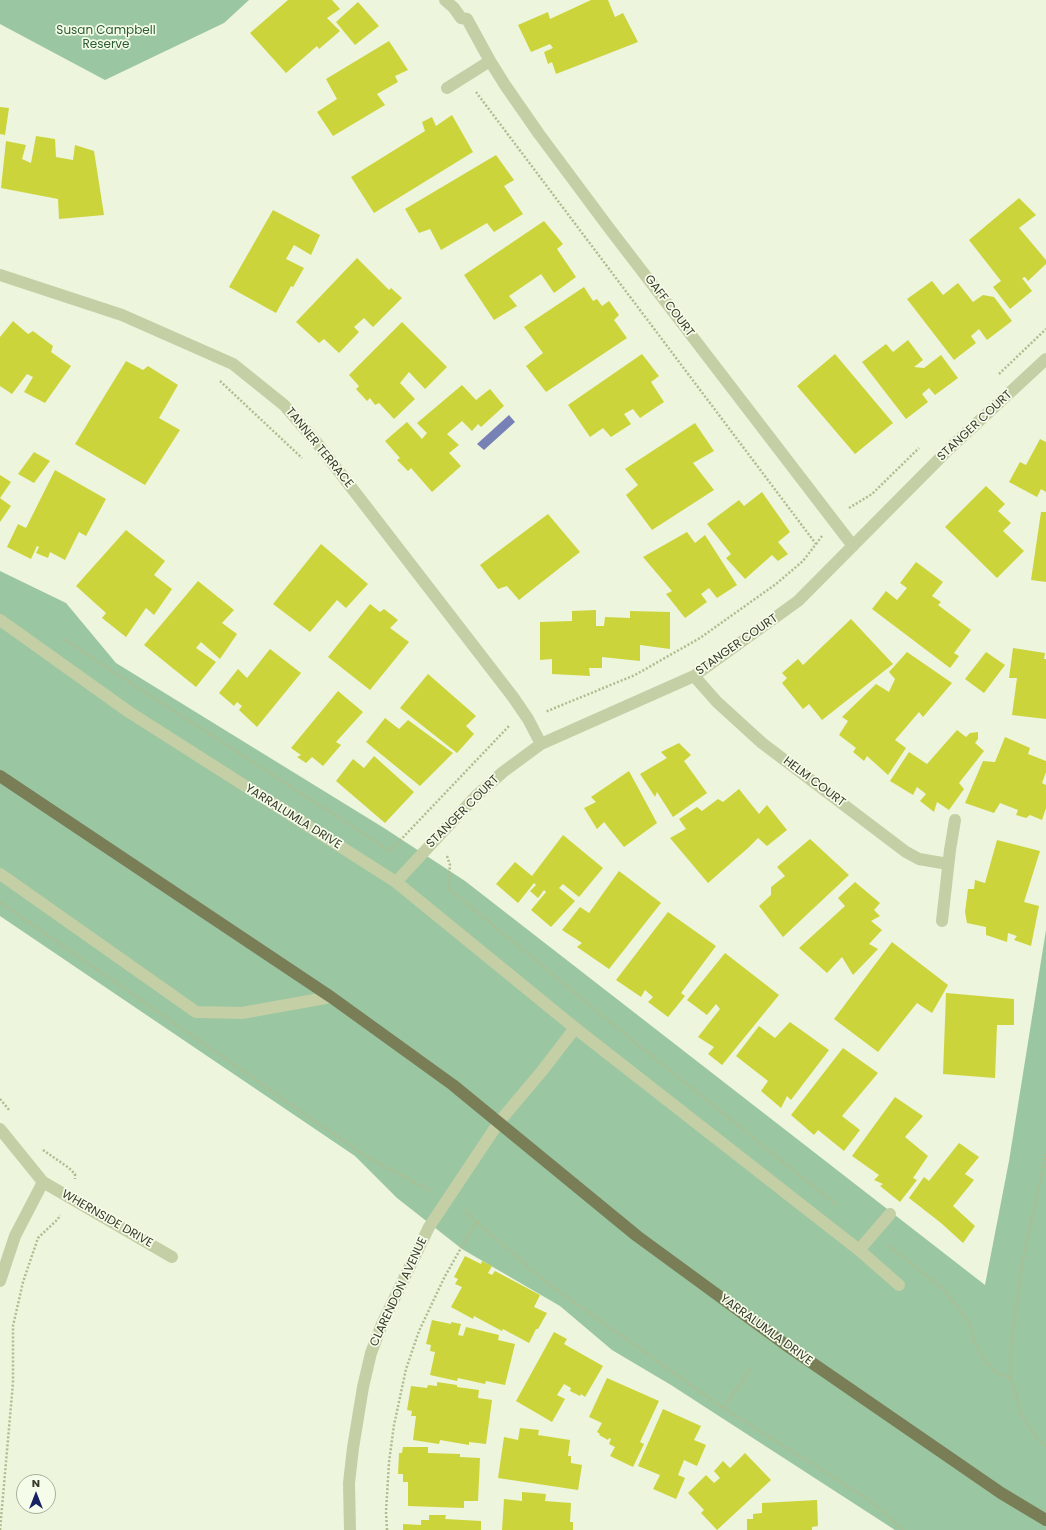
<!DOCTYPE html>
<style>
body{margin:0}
#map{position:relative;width:1046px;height:1530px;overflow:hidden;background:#edf5dc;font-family:Poppins,sans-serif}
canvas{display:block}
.north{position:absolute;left:16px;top:1474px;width:40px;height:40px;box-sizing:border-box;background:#f5fcea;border:1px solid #a9af9c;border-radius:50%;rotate:0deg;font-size:11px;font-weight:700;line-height:16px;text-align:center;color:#383b28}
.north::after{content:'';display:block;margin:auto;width:14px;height:18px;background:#182161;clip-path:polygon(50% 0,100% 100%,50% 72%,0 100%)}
</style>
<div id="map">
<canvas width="1046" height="1530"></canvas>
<div class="north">N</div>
</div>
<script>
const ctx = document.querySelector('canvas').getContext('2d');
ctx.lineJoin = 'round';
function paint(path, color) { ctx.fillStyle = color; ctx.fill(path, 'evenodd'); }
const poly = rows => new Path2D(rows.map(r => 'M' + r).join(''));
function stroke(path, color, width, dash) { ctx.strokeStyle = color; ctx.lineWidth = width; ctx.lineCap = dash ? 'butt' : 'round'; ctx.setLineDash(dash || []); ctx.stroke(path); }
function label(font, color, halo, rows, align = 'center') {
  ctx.font = font + ' Poppins,sans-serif'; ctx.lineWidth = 3.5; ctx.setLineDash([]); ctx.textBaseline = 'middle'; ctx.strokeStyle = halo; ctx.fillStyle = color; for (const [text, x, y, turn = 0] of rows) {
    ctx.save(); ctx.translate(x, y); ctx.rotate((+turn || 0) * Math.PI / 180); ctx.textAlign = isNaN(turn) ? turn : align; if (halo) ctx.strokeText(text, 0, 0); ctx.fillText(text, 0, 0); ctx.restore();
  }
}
const green = poly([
 [0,0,249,0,224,23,105,80,0,24],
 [0,571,66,603,116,663,384,828,465,881,985,1285,1009,1161,1046,930,1046,1530,895,1530,671,1385,612,1350,560,1306,462,1249,397,1198,355,1156,0,916]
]);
const water = poly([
 [509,415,515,422,484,450,477,444]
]);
const building = poly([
 [288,0,332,0,340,9,327,18,340,31,319,49,317,46,286,73,250,33],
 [591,0,608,0,615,17,623,13,638,42,556,74,552,62,548,64,544,52,553,48,550,44,531,52,518,25,548,12,550,19],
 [358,2,379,26,355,45,336,22],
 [389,41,408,70,395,76,398,82,377,94,385,105,333,136,317,112,337,99,326,79],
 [0,107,9,108,5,135,0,134],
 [452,115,473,152,374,213,351,177,425,131,422,122,432,117,436,126],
 [36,136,55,139,56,157,73,160,75,145,94,151,104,215,59,219,58,199,1,188,6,141,26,145,22,159,31,163],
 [496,155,514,180,504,186,523,214,494,232,487,223,441,250,430,229,419,233,405,209],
 [1019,198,1036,215,1019,228,1046,260,1046,264,1028,281,1025,277,1022,278,1032,291,1010,309,993,287,1001,281,969,240],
 [273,210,320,235,311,255,294,245,286,259,304,268,293,287,291,286,276,313,229,287],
 [544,221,563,244,557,249,576,277,554,293,541,274,509,296,517,306,494,320,464,275],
 [357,258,389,290,391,288,402,298,373,327,364,318,354,327,359,332,339,353,324,339,319,343,296,322],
 [932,281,943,295,958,283,973,302,983,295,994,297,1012,321,987,340,979,329,971,336,976,343,954,360,907,299],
 [584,287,593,301,597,299,602,306,609,301,619,315,614,320,627,338,546,392,526,366,543,353,524,327],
 [13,321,28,334,33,331,53,346,51,352,71,366,45,403,24,392,33,377,27,374,12,394,0,386,0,337],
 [402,322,447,367,425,389,409,372,400,383,415,399,394,419,379,403,375,405,370,398,367,401,356,389,359,386,349,375],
 [908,340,923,360,914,367,924,368,941,355,958,378,935,395,929,388,922,394,928,402,906,419,862,362,886,344,893,352],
 [642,354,659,376,651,382,664,402,640,418,633,409,624,414,631,424,611,437,603,428,590,437,568,405],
 [835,354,893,423,855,454,797,386],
 [126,361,143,370,148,366,178,385,159,418,180,430,145,485,75,444],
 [462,385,476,400,490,389,504,406,481,427,478,424,472,431,462,421,447,434,459,445,449,453,461,466,432,492,411,468,408,471,397,460,400,458,385,441,407,422,422,439,427,433,417,423],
 [695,423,714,451,693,463,714,490,652,530,626,495,638,485,625,469],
 [1040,439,1046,442,1046,492,1041,489,1037,497,1009,482,1020,462,1026,465],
 [34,452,50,461,34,483,18,474],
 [55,470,106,499,86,536,79,532,65,560,50,552,48,558,36,553,39,547,37,546,31,559,7,547,18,524,26,528],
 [0,475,11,482,0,498],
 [986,486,1005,504,998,511,1011,523,1003,531,1024,551,997,578,945,527],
 [762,492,790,532,778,542,788,554,778,561,772,555,745,579,726,558,731,554,707,524,739,500,744,506],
 [0,498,11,506,0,522],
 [1041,512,1046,512,1046,582,1031,580],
 [548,514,580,552,519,600,507,586,498,589,480,565],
 [126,530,165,561,154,575,172,589,154,615,146,608,126,637,102,618,106,613,76,586],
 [687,532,695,543,705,535,737,585,717,598,709,588,701,594,707,602,685,618,666,594,672,591,643,557],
 [321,544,368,584,346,608,337,600,310,632,273,604],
 [916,562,943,582,932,596,941,602,938,605,971,630,954,653,959,656,950,668,872,609,886,591,897,600,907,588,900,583],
 [198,581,234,610,222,623,237,634,220,659,201,642,196,648,216,662,196,687,144,645],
 [370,604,380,612,384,609,398,620,390,628,409,642,370,690,328,657],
 [596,610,596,626,604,626,605,617,630,618,630,611,670,612,670,649,640,645,640,661,602,657,602,668,589,668,590,676,552,674,552,659,540,660,540,622,572,621,572,611],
 [851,619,893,664,822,720,809,704,803,709,782,683,787,678,782,673,798,659,803,665],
 [1013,648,1045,653,1044,659,1046,659,1046,719,1012,715,1017,678,1009,678],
 [270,649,301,673,257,727,239,710,242,706,237,702,234,706,219,693,238,669,247,678],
 [907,652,952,683,923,717,919,712,895,740,906,748,888,775,867,756,864,761,853,752,856,748,839,735,848,721,842,717,876,684,889,692,895,679,889,672],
 [986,652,1005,665,984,693,965,679],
 [428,674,476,716,466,726,474,734,457,753,400,708],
 [338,691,363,712,336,742,341,745,323,766,312,757,306,763,297,757,301,755,291,748],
 [385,718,399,729,408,720,453,753,420,786,366,742],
 [957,730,966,737,970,733,978,732,978,739,975,743,984,751,959,783,964,789,949,810,937,802,934,812,920,801,926,794,917,787,913,795,890,781,909,752,927,764],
 [1005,737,1030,748,1028,754,1046,761,1046,772,1042,783,1046,785,1046,808,1042,820,1030,815,1026,818,1016,815,1018,810,1000,803,994,813,965,803,983,761,995,762],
 [679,743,691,755,684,761,707,793,673,817,657,792,655,797,640,774,667,758,661,752],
 [374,756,414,792,385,823,336,781,353,759,364,768],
 [629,771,657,823,624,847,604,822,597,829,584,808,596,802,591,797],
 [739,789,759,814,767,805,787,830,767,846,758,838,748,848,708,883,670,838,686,829,679,819,697,807,702,811,718,799,723,802],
 [563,835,603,868,579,897,563,884,559,888,575,901,551,927,531,910,546,892,544,890,538,898,530,891,536,885,534,883,518,903,496,884,515,862,532,876],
 [810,839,849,875,783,937,759,906,771,895,771,887,785,876,777,867],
 [997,840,1040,851,1024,902,1039,906,1031,946,1014,940,1017,936,1008,933,1007,942,986,935,986,927,967,923,965,912,968,889,974,889,975,880,985,883],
 [619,871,661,903,609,969,577,947,582,943,562,930,580,907,589,913],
 [855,882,880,903,874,910,880,916,871,921,882,930,869,944,878,949,853,975,842,957,827,973,799,948,845,906,838,898],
 [668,912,716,946,681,993,685,996,668,1017,648,1002,653,997,645,990,641,997,616,980],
 [892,942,948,985,932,1013,917,1003,878,1052,834,1019],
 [725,953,779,995,722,1065,708,1054,714,1047,698,1037,720,1009,716,1004,707,1015,687,1000],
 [946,993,1014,999,1014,1025,997,1025,995,1078,943,1074],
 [790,1022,829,1050,791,1100,787,1096,781,1108,761,1091,768,1081,736,1056,759,1026,775,1038],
 [843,1048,878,1073,842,1116,860,1130,844,1151,818,1130,814,1135,791,1115],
 [895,1097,923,1116,905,1137,928,1156,913,1178,917,1180,900,1202,880,1186,883,1184,874,1180,879,1175,852,1156],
 [959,1143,979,1157,965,1174,974,1180,953,1206,975,1226,963,1243,941,1223,909,1198,924,1177,929,1181],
 [465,1256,481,1264,482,1261,492,1266,488,1273,492,1275,495,1271,540,1295,534,1307,547,1313,538,1329,536,1329,529,1343,503,1329,502,1331,474,1316,473,1319,451,1307,462,1287,455,1284,458,1279,454,1277],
 [432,1320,451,1324,451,1322,461,1324,458,1335,463,1336,466,1327,499,1335,498,1340,515,1344,505,1385,486,1381,485,1384,458,1378,457,1381,430,1375,435,1352,430,1351,431,1345,426,1344],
 [554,1332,567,1339,564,1344,603,1366,585,1397,581,1394,580,1396,570,1391,571,1388,564,1384,557,1395,565,1399,552,1422,516,1401],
 [607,1378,659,1401,640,1442,644,1444,633,1467,610,1456,615,1447,609,1444,611,1439,609,1438,608,1440,599,1435,600,1434,597,1432,602,1423,589,1417],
 [437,1382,457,1385,457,1387,479,1390,478,1398,492,1400,486,1444,469,1442,469,1445,440,1440,439,1444,413,1440,416,1416,411,1416,412,1411,407,1410,411,1386,427,1388,428,1385,437,1386],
 [663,1409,701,1426,694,1440,706,1445,697,1466,684,1460,678,1475,685,1478,676,1499,653,1489,660,1475,638,1466],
 [520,1428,539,1430,538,1435,570,1440,568,1456,571,1456,571,1463,582,1465,578,1490,498,1478,504,1437,518,1440],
 [403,1447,428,1447,428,1453,460,1454,460,1457,480,1458,478,1501,464,1501,464,1508,408,1506,408,1482,403,1482,403,1474,398,1474,399,1453,402,1453],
 [745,1453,771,1480,717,1530,701,1513,704,1510,688,1493,706,1475,714,1483,720,1478,714,1471,723,1461,730,1468],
 [522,1492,546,1494,545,1501,571,1503,570,1522,573,1522,573,1530,502,1530,504,1499,522,1501],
 [817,1500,818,1526,812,1527,812,1530,747,1530,747,1519,753,1519,753,1514,762,1513,762,1503],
 [429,1515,446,1515,445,1519,481,1521,481,1530,403,1530,403,1524,421,1525,421,1520,429,1520]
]);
const path = poly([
 [476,92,816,544,803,561,776,584,700,638,635,675,545,712],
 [999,374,1046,329],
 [220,381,302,458],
 [849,508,872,494,919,448],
 [816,544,822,536],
 [63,639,390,851,509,726],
 [447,856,450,865,448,888,632,1040,838,1206],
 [0,902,365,1156,431,1191],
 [0,1099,10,1111],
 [43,1150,69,1168,75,1174,75,1179],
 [1046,1154,1022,1263,1011,1346,1011,1378,1022,1416,1036,1437,1046,1446],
 [463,1210,542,1279,723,1408,868,1499,903,1530],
 [888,1245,943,1289,958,1307,969,1323,974,1340,982,1357,996,1373,1011,1378],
 [723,1408,753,1366],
 [0,1530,13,1383,13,1326,23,1282,38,1238,58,1219,60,1215],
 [387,1530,386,1512,389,1462,394,1425,406,1369,419,1331,445,1276,476,1222]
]);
const minor = poly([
 [445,0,454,8,461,18,467,19,490,61,505,85,539,134,609,228,853,546],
 [447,88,490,61],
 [0,275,122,315,233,364,284,405,317,443,513,697,528,719,541,744],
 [0,620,129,712,396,882,575,1028,859,1250,899,1285],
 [694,676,717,702,762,743,906,852,919,859,948,864],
 [0,874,196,1012,242,1013,331,997],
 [396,882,476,796,503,772,541,744,694,676,798,601,950,448,1046,359],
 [942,921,950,850,955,820],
 [0,1129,43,1182,172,1257],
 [859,1250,890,1214],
 [0,1281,15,1236,43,1182],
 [350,1530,349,1483,353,1448,363,1387,371,1353,382,1324,429,1227,499,1122,542,1071,575,1028]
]);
const major = poly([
 [0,776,331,997,453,1085,637,1236,786,1345,1001,1493,1046,1520]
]);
const parkNames = [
 ["Susan Campbell",106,31],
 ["Reserve",106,45]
];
const streetNames = [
 ["GAFF COURT",669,306,53],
 ["STANGER COURT",975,426,-43],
 ["TANNER TERRACE",319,448,51],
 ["STANGER COURT",737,645,-35],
 ["HELM COURT",814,782,37],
 ["STANGER COURT",463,812,-45],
 ["YARRALUMLA DRIVE",293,817,32],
 ["WHERNSIDE DRIVE",107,1219,30],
 ["CLARENDON AVENUE",399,1292,-65],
 ["YARRALUMLA DRIVE",766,1330,36]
];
paint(green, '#9ac6a1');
paint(water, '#7881b6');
paint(building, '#ccd43c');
stroke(path, '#b1bb90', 2.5, [2, 2]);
stroke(minor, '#c4cfa6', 12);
stroke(major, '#797e57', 12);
label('12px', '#295c32', '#f5fcea', parkNames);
label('12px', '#383b28', '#f5fcea', streetNames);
</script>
